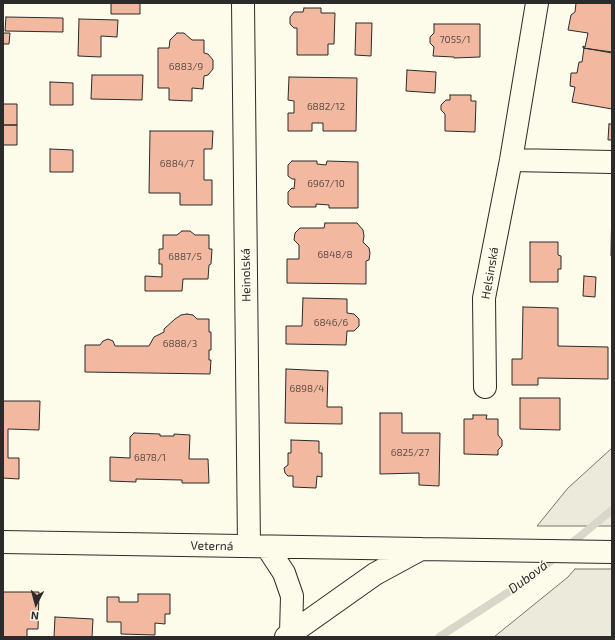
<!DOCTYPE html>
<meta charset="utf-8">
<style>
body{margin:0}
#map{position:relative;width:615px;height:640px;overflow:hidden;background:#fdfbea;font-family:"Exo 2",sans-serif}
canvas{display:block}
.frame{position:absolute;inset:0;border:4px solid #2b2b2b;pointer-events:none}
.north{position:absolute;left:16px;top:584px;width:40px;height:40px;-webkit-text-stroke:3px #fdfbea;paint-order:stroke;rotate:186deg;font-size:11px;font-weight:700;line-height:16px;text-align:center;color:#2b2b2b}
.north::after{content:'';display:block;margin:auto;width:14px;height:18px;background:#2b2b2b;clip-path:polygon(50% 0,100% 100%,50% 72%,0 100%)}
</style>
<div id="map">
<canvas width="615" height="640"></canvas>
<div class="frame"></div>
<div class="north">N</div>
</div>
<script>
const ctx = document.querySelector('canvas').getContext('2d');
ctx.lineJoin = 'round';
function paint(path, color) { ctx.fillStyle = color; ctx.fill(path, 'evenodd'); }
const poly = rows => new Path2D(rows.map(r => 'M' + r).join(''));
function stroke(path, color, width, dash) { ctx.strokeStyle = color; ctx.lineWidth = width; ctx.lineCap = dash ? 'butt' : 'round'; ctx.setLineDash(dash || []); ctx.stroke(path); }
function label(font, color, halo, rows, align = 'center') {
  ctx.font = font + ' "Exo 2",sans-serif'; ctx.lineWidth = 3; ctx.setLineDash([]); ctx.textBaseline = 'middle'; ctx.strokeStyle = halo; ctx.fillStyle = color; for (const [text, x, y, turn = 0] of rows) {
    ctx.save(); ctx.translate(x, y); ctx.rotate((+turn || 0) * Math.PI / 180); ctx.textAlign = isNaN(turn) ? turn : align; if (halo) ctx.strokeText(text, 0, 0); ctx.fillText(text, 0, 0); ctx.restore();
  }
}
const green = poly([
 [612,448,612,526,537,526,568,488,612,448],
 [575,569,612,569,612,637,494,637,568,577,575,569]
]);
const stream = poly([
 [567,547,612,510],
 [439,637,524,582,557,556]
]);
const building = poly([
 [111,3,140,3,140,14,111,14,111,3],
 [576,3,612,3,612,52,583,48,583,46,585,47,588,33,568,30,571,15,575,12,576,3],
 [304,8,321,8,321,13,335,13,334,44,328,44,328,55,297,55,297,28,294,28,290,24,290,17,294,12,303,12,304,8],
 [6,17,63,18,63,32,5,31,6,17],
 [79,19,118,20,117,37,101,36,101,57,78,56,79,19],
 [356,23,372,23,371,56,355,55,356,23],
 [434,24,480,24,480,57,454,58,454,57,433,56,434,47,430,43,430,37,434,33,434,24],
 [3,33,10,33,9,44,3,44,3,33],
 [177,33,184,33,192,40,204,40,204,53,208,54,213,60,213,69,208,75,204,76,203,89,192,88,192,101,169,100,169,88,158,88,158,48,169,48,170,40,177,33],
 [584,48,612,53,612,109,572,102,575,87,570,86,571,73,577,73,579,62,582,62,584,48],
 [407,70,436,72,435,93,406,91,407,70],
 [92,75,143,75,142,100,91,99,92,75],
 [289,77,357,78,356,131,323,131,323,123,312,123,312,131,288,131,288,113,294,113,294,101,288,100,289,77],
 [50,82,73,83,73,105,50,105,50,82],
 [450,95,471,95,471,101,476,101,475,132,445,131,445,114,441,110,441,105,446,100,450,100,450,95],
 [3,104,17,104,17,125,3,125,3,104],
 [609,124,612,124,612,140,608,140,609,124],
 [3,125,17,125,17,145,3,145,3,125],
 [150,131,213,131,212,149,204,149,204,180,212,180,212,205,180,205,180,193,149,193,150,131],
 [50,149,73,150,73,172,50,172,50,149],
 [292,161,317,161,317,164,326,165,327,161,358,162,358,208,329,208,329,205,316,204,316,207,291,207,288,204,288,192,292,188,294,189,295,179,292,179,288,176,288,165,292,161],
 [612,199,612,256,611,256,612,199],
 [325,223,357,223,363,230,364,236,363,242,369,248,370,253,369,260,366,261,366,284,287,283,287,259,299,259,299,245,294,240,295,233,300,228,324,228,325,223],
 [182,231,190,231,195,235,209,235,209,249,212,249,211,264,209,265,208,279,183,279,182,291,145,291,145,276,162,277,162,264,159,264,159,249,163,249,163,235,177,235,182,231],
 [530,242,558,242,558,255,561,256,561,269,558,269,558,282,530,282,530,242],
 [584,276,596,277,595,297,583,296,584,276],
 [303,298,347,299,347,313,354,314,359,319,359,326,354,331,347,331,346,345,286,344,286,326,302,326,303,298],
 [523,307,558,308,558,346,608,347,608,379,538,378,538,385,512,385,512,359,522,359,523,307],
 [187,314,193,315,197,319,209,319,209,332,211,332,211,350,209,350,209,360,211,360,210,374,85,372,85,345,100,345,103,341,108,339,113,341,115,346,149,346,154,337,164,332,164,329,175,319,181,315,187,314],
 [286,369,328,371,327,407,342,407,342,424,285,423,286,369],
 [520,398,560,398,560,430,520,429,520,398],
 [3,401,40,401,39,430,8,429,8,458,19,458,19,479,3,478,3,401],
 [380,413,402,413,402,433,440,433,439,486,419,485,419,473,380,474,380,413],
 [473,415,487,415,486,419,498,419,498,435,502,440,502,446,498,450,498,455,464,454,464,419,473,419,473,415],
 [134,433,160,434,160,436,174,436,174,434,190,435,189,459,208,459,209,483,182,483,182,480,136,479,136,482,110,481,110,457,130,458,130,437,134,433],
 [291,440,319,441,319,453,322,453,322,477,317,476,316,488,293,487,293,476,288,476,285,473,284,468,288,465,288,453,291,453,291,440],
 [3,592,39,592,38,629,27,629,27,637,3,637,3,592],
 [138,594,170,594,170,614,165,614,165,624,155,623,155,635,121,634,121,622,107,622,107,597,119,597,119,602,138,602,138,594],
 [55,617,93,619,92,637,54,637,55,617]
]);
const minor = poly([
 [243,3,249,546],
 [511,160,612,162],
 [485,387,484,298,511,160,537,3],
 [3,542,421,549],
 [267,547,284,573,292,596,291,633],
 [286,637,375,574,421,549,612,552]
]);
const numberNames = [
 ["7055/1",455,40],
 ["6883/9",186,67],
 ["6882/12",326,107],
 ["6884/7",177,164],
 ["6967/10",326,184],
 ["6848/8",335,255],
 ["6887/5",185,257],
 ["6846/6",331,323],
 ["6888/3",180,344],
 ["6898/4",307,389],
 ["6825/27",410,453],
 ["6878/1",150,458]
];
const streetNames = [
 ["Helsinská",490,273,-80],
 ["Heinolská",246,275,-91],
 ["Veterná",212,546,1]
];
const waterNames = [
 ["Dubová",528,577,-37]
];
paint(green, '#ecebdb');
stroke(green, '#74746e', 1);
stroke(stream, '#d8d7c9', 8);
paint(building, '#f2b8a0');
stroke(building, '#2b2b2b', 1);
stroke(minor, '#2b2b2b', 24);
stroke(minor, '#fdfbea', 22);
label('10px', '#5d4e48', null, numberNames);
label('12px', '#2b2b2b', '#fdfbea', streetNames);
label('italic 13px', '#2b2b2b', '#fdfbea', waterNames);
</script>
